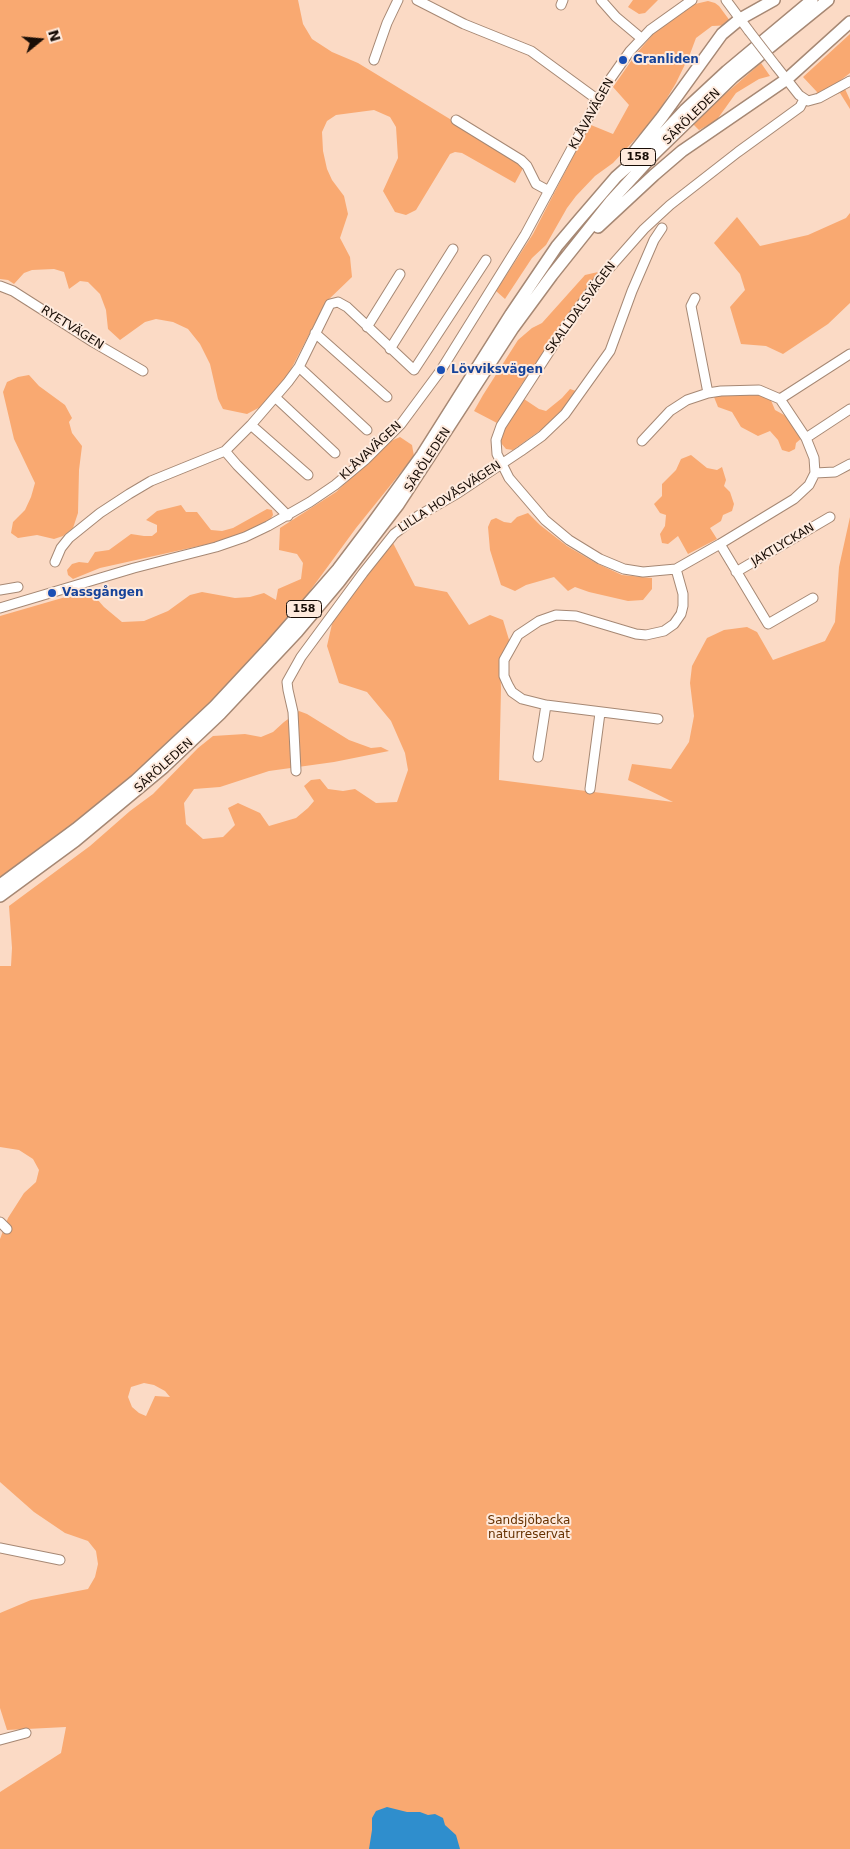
<!DOCTYPE html>
<meta charset="utf-8">
<style>
body{margin:0}
#map{position:relative;width:850px;height:1849px;overflow:hidden;background:#fbdac5;font-family:"DejaVu Sans",sans-serif}
canvas{display:block}
.north{position:absolute;left:15px;top:15px;width:50px;height:50px;-webkit-text-stroke:4px #feeadd;paint-order:stroke;rotate:73deg;font-size:14px;font-weight:700;line-height:20px;text-align:center;color:#180d06}
.north::after{content:'';display:block;margin:auto;width:18px;height:22px;background:#180d06;clip-path:polygon(50% 0,100% 100%,50% 72%,0 100%)}
</style>
<div id="map">
<canvas width="850" height="1849"></canvas>
<div class="north">N</div>
</div>
<script>
const ctx = document.querySelector('canvas').getContext('2d');
ctx.lineJoin = 'round';
function paint(path, color) { ctx.fillStyle = color; ctx.fill(path, 'evenodd'); }
const poly = rows => new Path2D(rows.map(r => 'M' + r).join(''));
function stroke(path, color, width, dash) { ctx.strokeStyle = color; ctx.lineWidth = width; ctx.lineCap = dash ? 'butt' : 'round'; ctx.setLineDash(dash || []); ctx.stroke(path); }
function label(font, color, halo, rows, align = 'center') {
  ctx.font = font + ' "DejaVu Sans",sans-serif'; ctx.lineWidth = 4; ctx.setLineDash([]); ctx.textBaseline = 'middle'; ctx.strokeStyle = halo; ctx.fillStyle = color; for (const [text, x, y, turn = 0] of rows) {
    ctx.save(); ctx.translate(x, y); ctx.rotate((+turn || 0) * Math.PI / 180); ctx.textAlign = isNaN(turn) ? turn : align; if (halo) ctx.strokeText(text, 0, 0); ctx.fillText(text, 0, 0); ctx.restore();
  }
}
const green = poly([
 [0,0,298,0,303,24,312,39,332,52,358,63,522,163,522,170,515,183,462,153,455,152,450,154,416,210,406,215,395,212,383,191,398,158,396,127,390,117,374,110,336,115,327,121,322,132,323,151,327,169,332,180,344,196,348,214,340,238,350,257,352,277,326,302,289,373,264,405,247,414,223,409,218,399,210,364,200,344,188,329,173,322,156,319,145,322,120,340,108,329,106,310,100,294,88,282,80,281,69,289,64,272,54,269,32,270,24,273,14,284,8,280,0,279],
 [633,0,658,0,645,13,639,14,628,7],
 [708,1,715,3,719,6,733,25,712,26,696,38,690,54,676,83,655,118,613,163,595,176,576,196,567,208,546,245,532,258,505,299,496,291,533,234,579,145,591,125,613,134,629,105,613,87,636,54,655,32,675,16,695,4],
 [850,34,850,73,841,80,850,100,850,109,840,93,810,105,817,92,803,77],
 [761,63,770,76,759,79,736,93,716,121,699,130,692,123],
 [850,213,850,303,828,324,783,354,766,346,741,344,730,307,745,290,740,274,714,243,737,217,760,246,808,235,846,218],
 [598,272,582,297,565,318,562,326,549,348,521,385,511,405,497,423,474,411,483,395,518,340,532,328,542,323,585,275],
 [29,375,39,386,65,405,72,418,69,422,72,433,82,446,79,470,78,513,73,528,63,536,54,539,37,535,18,538,11,533,13,522,25,510,31,497,35,483,14,439,3,392,7,382,18,377],
 [570,389,576,391,567,405,549,424,513,450,506,449,501,443,500,439,507,423,524,399,539,409,546,411,562,398],
 [758,394,770,398,775,410,786,416,803,437,796,443,795,449,789,452,782,450,778,440,770,431,758,436,741,427,732,412,718,407,714,397,723,395],
 [400,437,412,445,414,456,356,528,282,629,192,723,183,727,107,800,0,882,0,616,69,596,81,589,90,591,104,607,122,622,144,621,168,611,190,595,202,592,235,598,250,597,264,593,276,600,278,589,301,579,303,563,297,554,279,550,280,528,336,492,391,441],
 [691,455,707,468,717,470,722,467,726,480,724,486,730,492,734,504,732,511,723,515,721,521,710,528,717,539,688,554,678,536,668,544,662,543,660,534,665,526,666,515,660,513,654,504,662,496,662,484,676,470,681,459],
 [181,505,186,512,197,512,211,530,222,531,233,528,267,509,272,510,273,515,270,520,252,529,226,540,100,568,73,579,68,575,67,570,72,564,79,562,88,563,95,552,109,550,131,534,144,536,152,536,157,532,157,525,146,520,157,511],
 [528,513,540,525,567,546,596,563,622,575,652,578,652,589,643,600,628,601,589,592,575,587,568,591,554,577,526,585,515,591,501,585,490,550,488,527,491,520,496,518,504,522,511,523,517,517],
 [850,517,850,1849,0,1849,0,1792,61,1753,66,1727,7,1730,0,1708,0,1613,31,1600,88,1589,95,1577,98,1564,96,1551,88,1541,65,1533,34,1512,0,1482,0,1239,8,1218,24,1193,36,1182,39,1170,33,1159,19,1150,0,1147,0,966,11,966,12,948,9,906,90,846,130,811,153,794,198,748,213,736,245,734,261,737,273,732,284,722,299,711,307,714,349,740,371,748,381,747,389,751,334,762,269,771,220,787,194,789,184,803,186,824,203,839,223,837,235,825,228,808,238,803,260,813,269,826,296,818,308,808,314,801,304,786,311,780,320,779,328,789,343,791,355,789,376,803,397,802,408,770,405,753,391,721,367,692,339,683,327,646,332,624,343,605,392,541,415,586,447,592,469,625,490,615,503,620,510,643,500,660,501,689,499,780,673,802,628,780,632,764,671,769,689,742,694,716,690,683,692,666,707,638,724,630,747,627,757,632,773,660,825,641,835,622,839,567],
 [144,1383,154,1385,165,1391,170,1397,155,1396,146,1416,139,1413,132,1407,128,1397,131,1387]
]);
const water = poly([
 [387,1807,407,1812,420,1812,428,1815,435,1814,443,1818,445,1825,456,1835,460,1849,369,1849,372,1830,372,1818,376,1811]
]);
const minor = poly([
 [417,0,464,24,531,51,598,100],
 [601,0,616,17,641,38],
 [726,0,749,31],
 [561,5,563,0],
 [374,60,387,23,398,0],
 [776,66,799,95,808,101,819,98,850,81],
 [456,120,521,160,527,166,536,184,549,191],
 [0,286,13,291,93,342,143,371],
 [695,298,691,306,708,393],
 [367,327,400,274],
 [315,333,387,397],
 [390,349,453,249],
 [299,367,367,430],
 [276,398,335,453],
 [780,399,850,354],
 [251,425,308,475],
 [806,438,850,409],
 [642,441,670,411,687,400,708,393,721,391,759,390,780,399,806,438,814,458,815,473,809,485,794,499,720,544,676,569,643,572,624,569,600,559,569,540,545,520,509,478,497,454,496,440,501,426,564,329,598,281,644,229,670,205,738,152,800,107,804,99],
 [815,473,835,472,850,464],
 [288,516,237,465,225,451,251,425,288,382,299,367,330,304,338,302,347,307,414,370,486,260],
 [720,544,768,624,813,598],
 [55,562,61,548,69,538,100,513,129,494,151,481,225,451],
 [736,572,830,517],
 [0,590,18,587],
 [0,608,134,568,216,547,245,537,268,526,310,502,335,485,365,460,401,424,441,370,525,235,606,85,630,51,650,30,692,0],
 [658,719,546,705,522,699,512,692,508,685,504,676,504,660,518,635,539,621,556,615,576,616,636,634,646,635,664,631,674,624,681,614,683,606,683,594,676,569],
 [538,757,546,705],
 [296,771,293,712,288,690,287,682,301,657,363,573,394,534,418,516,458,493,521,451,542,436,565,414,610,351,632,291,654,240,662,228],
 [590,789,600,713],
 [0,1222,7,1229],
 [0,1548,60,1560],
 [0,1740,26,1733]
]);
const major = poly([
 [627,161,662,117,722,34,740,19,774,0],
 [598,227,654,175,682,151,787,79,850,22],
 [0,885,76,829,135,781,215,706,269,648,338,569,366,532,422,455,511,314,557,246,579,220,616,177,651,146,685,110,727,71,812,0],
 [0,896,75,841,164,767,220,714,297,632,339,582,398,505,513,328,552,275,611,201,655,153,733,77,828,0]
]);
const minorBridge = poly([
 [749,31,776,66]
]);
const markers = [
 [623,60,5,"#1a4fb4"],
 [441,370,5,"#1a4fb4"],
 [52,593,5,"#1a4fb4"]
];
const shields = [
 [638,157,35],
 [304,609,35]
];
const shieldNames = [
 ["158",638,157],
 ["158",304,609]
];
const transitNames = [
 ["Granliden",633,60],
 ["Lövviksvägen",451,370],
 ["Vassgången",62,593]
];
const streetNames = [
 ["KLÅVAVÄGEN",592,114,-61],
 ["SÄRÖLEDEN",692,117,-44],
 ["SKALLDALSVÄGEN",581,308,-54],
 ["RYETVÄGEN",72,328,32],
 ["KLÅVAVÄGEN",371,451,-43],
 ["SÄRÖLEDEN",428,460,-57],
 ["LILLA HOVÅSVÄGEN",450,497,-33],
 ["JAKTLYCKAN",783,545,-31],
 ["SÄRÖLEDEN",164,766,-42]
];
const parkNames = [
 ["Sandsjöbacka",529,1521],
 ["naturreservat",529,1535]
];
paint(green, '#f9a971');
paint(water, '#2f8ecd');
stroke(minor, '#a68874', 11);
stroke(major, '#a68874', 14);
stroke(minor, '#fff', 9);
stroke(major, '#fff', 11);
stroke(minorBridge, '#a68874', 11, []);
stroke(minorBridge, '#fff', 9);
for (const [x, y, r, color] of markers) { const dot = new Path2D(); dot.arc(x, y, r, 0, 2 * Math.PI); ctx.fillStyle = color; ctx.fill(dot); stroke(dot, '#feeadd', 2); }
for (const [x, y, w] of shields) { const box = new Path2D(); box.roundRect(x - w / 2, y - 8.5, w, 17, 4); ctx.fillStyle = '#feeadd'; ctx.fill(box); stroke(box, '#180d06', 1); }
label('bold 11px', '#180d06', null, shieldNames);
label('bold 12px', '#164399', '#feeadd', transitNames, 'left');
label('12px', '#180d06', '#feeadd', streetNames);
label('12px', '#663100', '#feeadd', parkNames);
</script>
